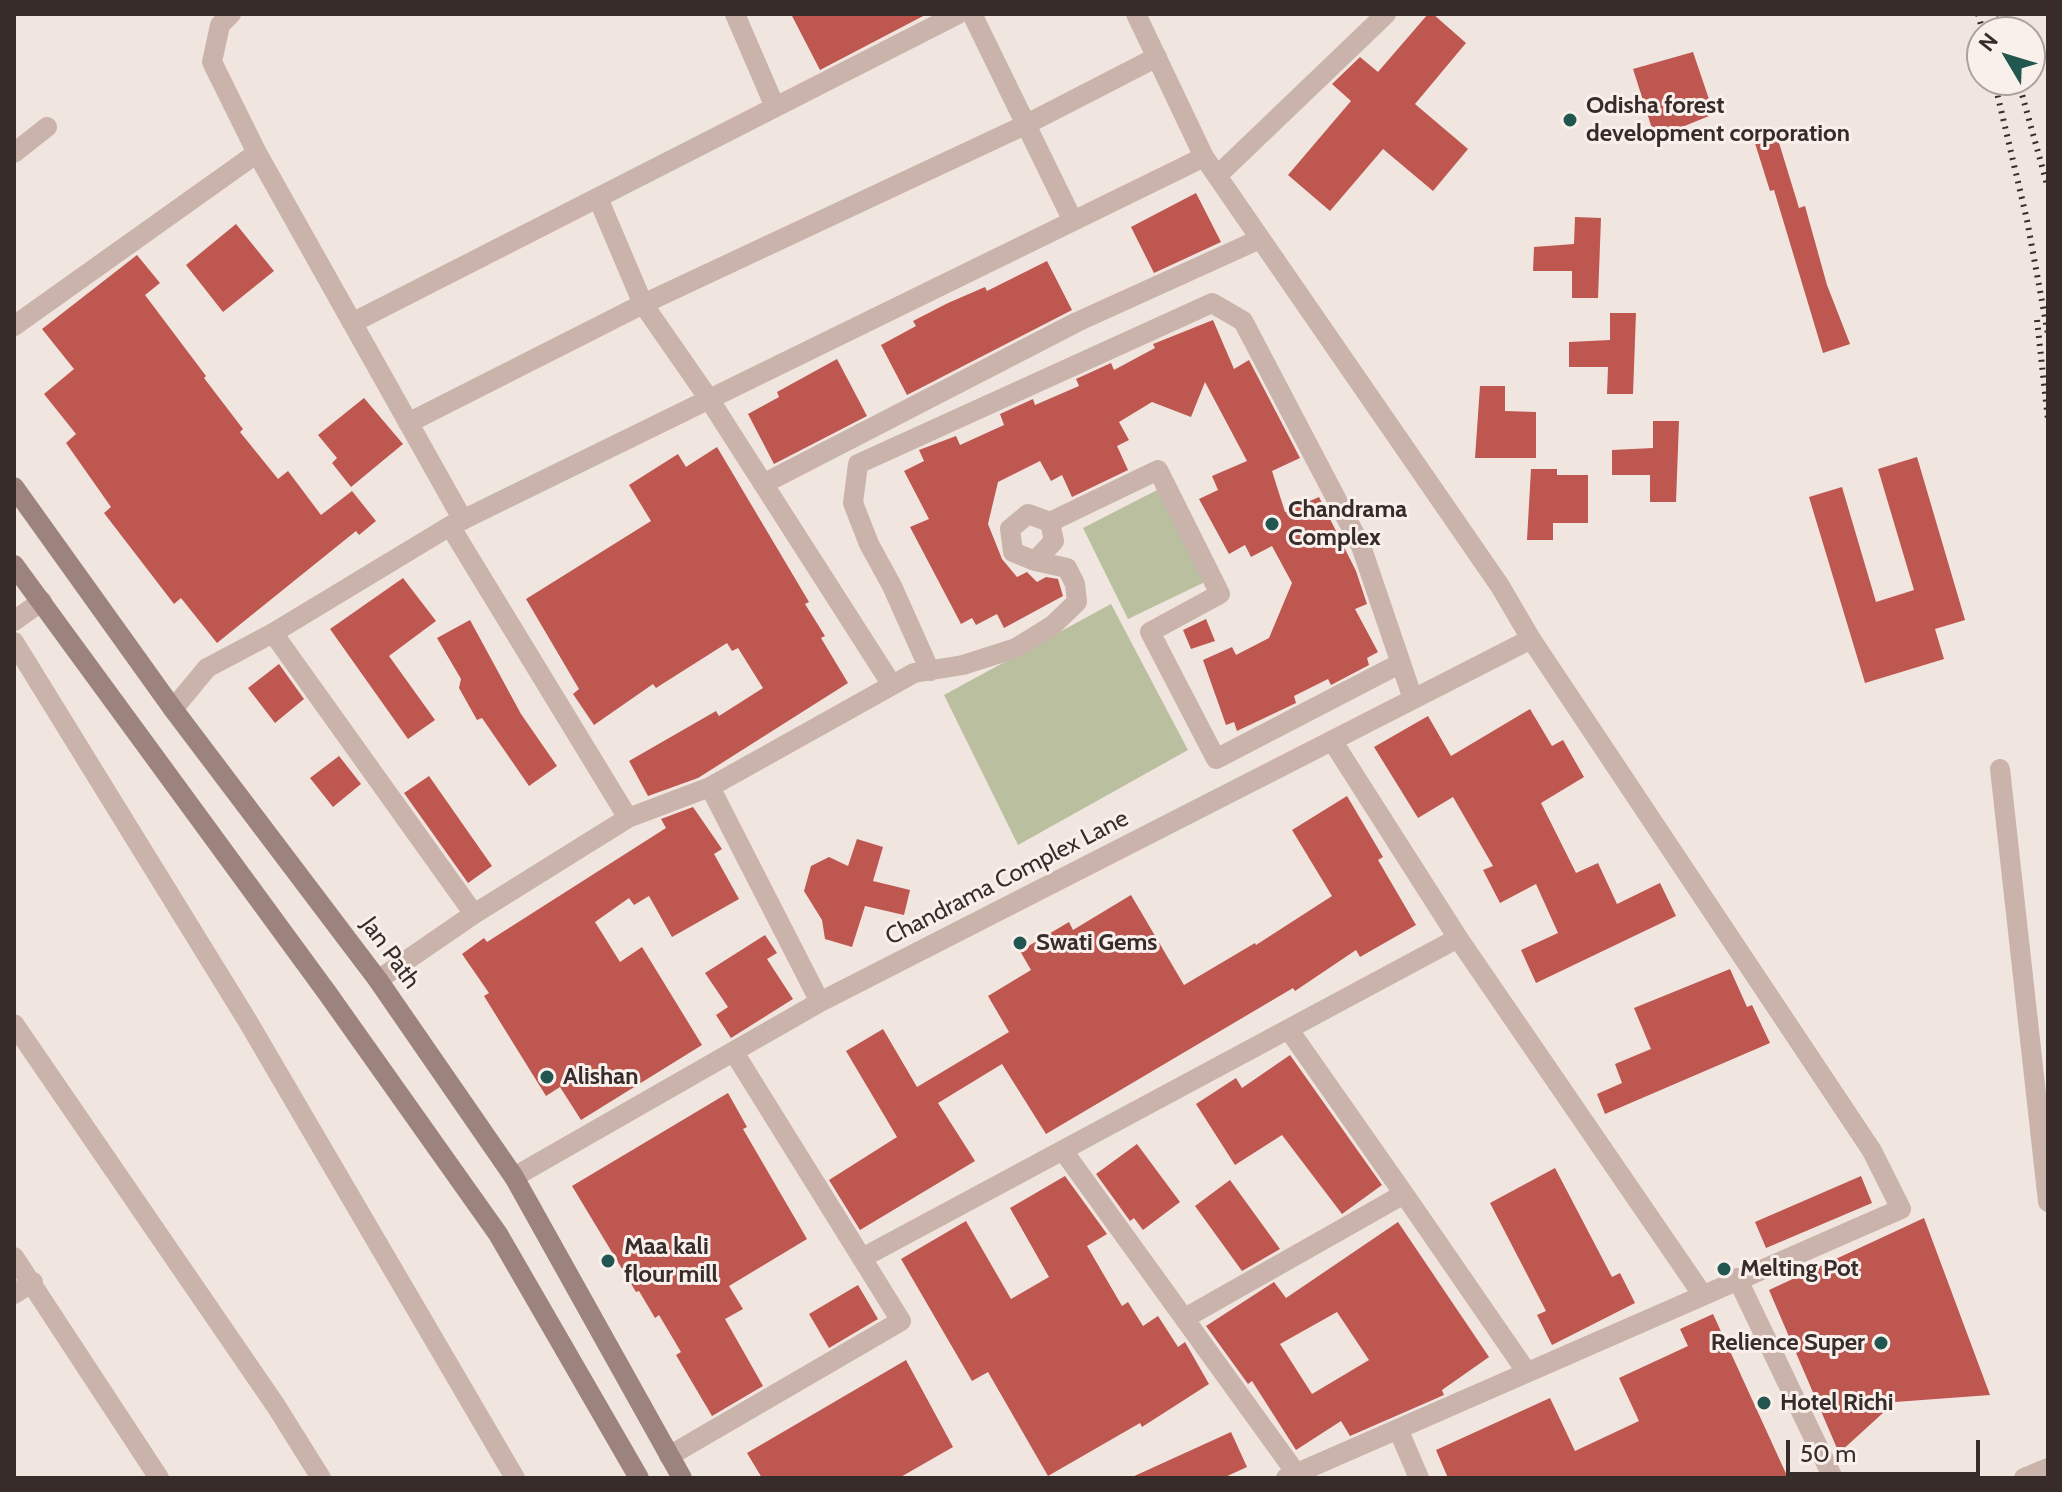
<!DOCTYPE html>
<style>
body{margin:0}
#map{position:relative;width:2062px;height:1492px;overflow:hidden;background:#f1e5df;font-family:Cabin,sans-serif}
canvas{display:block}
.frame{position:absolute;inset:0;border:16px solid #372c2a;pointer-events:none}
.north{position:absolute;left:1966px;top:16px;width:80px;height:80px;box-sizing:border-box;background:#f9f0eb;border:2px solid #aba29e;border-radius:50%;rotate:308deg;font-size:22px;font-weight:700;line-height:32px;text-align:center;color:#372c2a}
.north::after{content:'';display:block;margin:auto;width:28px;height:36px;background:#225650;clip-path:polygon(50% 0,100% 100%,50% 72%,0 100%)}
.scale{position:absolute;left:1786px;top:1440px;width:194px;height:36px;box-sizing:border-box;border:4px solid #372c2a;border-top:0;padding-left:10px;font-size:24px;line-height:28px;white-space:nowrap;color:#372c2a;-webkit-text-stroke:6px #f9f0eb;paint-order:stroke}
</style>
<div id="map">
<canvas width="2062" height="1492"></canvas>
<div class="frame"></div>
<div class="north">N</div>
<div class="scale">50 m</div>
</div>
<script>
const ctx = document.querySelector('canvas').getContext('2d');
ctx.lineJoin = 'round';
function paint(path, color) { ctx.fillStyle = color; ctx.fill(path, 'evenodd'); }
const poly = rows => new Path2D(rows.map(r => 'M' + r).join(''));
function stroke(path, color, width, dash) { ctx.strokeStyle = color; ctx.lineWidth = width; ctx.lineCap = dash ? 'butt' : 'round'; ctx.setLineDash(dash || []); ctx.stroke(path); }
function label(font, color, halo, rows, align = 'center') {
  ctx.font = font + ' Cabin,sans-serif'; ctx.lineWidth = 6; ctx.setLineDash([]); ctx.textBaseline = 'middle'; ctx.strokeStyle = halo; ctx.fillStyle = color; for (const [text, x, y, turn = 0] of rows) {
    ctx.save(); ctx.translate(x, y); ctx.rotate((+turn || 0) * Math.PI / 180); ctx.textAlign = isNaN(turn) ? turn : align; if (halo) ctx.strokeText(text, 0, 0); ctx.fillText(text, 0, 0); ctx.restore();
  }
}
const green = poly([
 [1159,489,1207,581,1128,619,1083,528],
 [1111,604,1188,750,1018,845,944,695]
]);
const building = poly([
 [791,14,927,14,820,70],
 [1428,14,1433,14,1466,43,1415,104,1468,149,1433,191,1383,149,1330,211,1288,175,1351,101,1332,84,1360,57,1378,72],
 [1693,52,1714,114,1655,138,1633,69],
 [1776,133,1799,208,1805,206,1827,285,1850,344,1823,353,1774,190,1770,191,1754,140],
 [1196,193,1221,242,1154,273,1131,227],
 [1575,217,1601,218,1598,298,1572,298,1572,271,1533,271,1534,247,1574,244],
 [236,224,274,271,223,312,186,265],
 [137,255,160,283,145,295,206,376,204,378,243,429,240,432,278,479,288,471,321,515,352,491,376,521,359,535,356,531,217,643,181,598,174,604,104,513,111,507,66,443,76,434,44,394,74,369,42,329],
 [1047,261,1072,310,907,395,881,345,916,326,913,321,948,303,985,287,987,291],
 [1610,313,1636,313,1633,394,1607,394,1608,367,1569,367,1569,342,1610,340],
 [1213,320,1234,369,1249,360,1300,458,1272,471,1285,512,1319,497,1356,571,1367,604,1355,609,1378,652,1367,658,1369,665,1331,685,1328,679,1294,696,1296,703,1237,731,1234,722,1226,725,1203,660,1232,647,1236,655,1269,638,1292,583,1272,546,1251,557,1245,545,1229,554,1199,499,1218,490,1212,476,1247,461,1205,382,1191,417,1152,402,1119,422,1129,440,1117,446,1128,470,1072,497,1062,475,1051,481,1040,461,998,482,988,524,1002,559,1017,577,1027,572,1037,582,1046,577,1058,579,1063,596,1004,628,997,614,976,625,972,618,961,624,910,527,929,519,904,471,924,461,919,450,956,436,960,445,1004,425,1000,414,1033,399,1035,405,1079,386,1076,379,1111,363,1114,370,1155,348,1153,344],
 [837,359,867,416,774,464,748,414,779,397,777,392],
 [1480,386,1505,386,1505,411,1536,412,1536,458,1475,458],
 [364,398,403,444,351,487,332,463,337,458,318,435],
 [1653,421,1679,421,1676,502,1650,502,1650,475,1612,475,1612,450,1653,448],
 [717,447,809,602,805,604,825,636,821,638,848,683,698,778,648,796,629,761,716,711,719,716,763,688,738,648,732,651,727,643,656,688,653,684,594,725,573,694,579,689,526,599,651,521,629,485,678,454,686,467],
 [1917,457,1965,620,1935,629,1944,659,1865,683,1809,497,1842,487,1876,602,1914,590,1878,469],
 [1531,469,1557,469,1557,475,1588,475,1588,523,1553,523,1553,540,1527,540],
 [403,578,436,621,389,656,435,720,408,739,330,629],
 [1206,619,1215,641,1191,649,1183,630],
 [470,620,521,714,557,766,529,786,482,718,477,720,459,688,461,679,437,638],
 [279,664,304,699,275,723,248,688],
 [1530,709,1552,746,1563,740,1584,777,1541,803,1576,873,1598,863,1617,904,1660,883,1676,916,1536,983,1521,950,1558,933,1536,884,1500,903,1483,870,1493,866,1453,797,1418,818,1374,747,1428,716,1451,756],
 [339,756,361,784,333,807,310,778],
 [429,776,492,866,468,883,404,793],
 [1347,796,1383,857,1378,860,1416,925,1360,957,1356,950,1295,991,1293,988,1046,1134,1002,1064,938,1103,975,1161,860,1230,829,1180,897,1137,846,1051,883,1029,917,1087,1009,1032,988,996,1031,970,1020,951,1069,922,1073,930,1131,895,1184,985,1255,943,1256,945,1332,896,1292,830],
 [693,807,722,849,714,854,739,899,672,937,649,896,634,905,629,898,595,922,620,962,642,947,702,1045,581,1120,560,1087,546,1096,484,996,489,993,462,954,484,938,487,942,666,828,661,819],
 [857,839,883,847,873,881,910,890,904,915,865,906,852,947,825,939,822,920,804,891,811,866,829,857,848,866],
 [765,935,777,953,767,959,793,999,731,1038,716,1015,728,1007,705,973],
 [1730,969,1747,1007,1752,1005,1770,1043,1605,1114,1597,1094,1622,1083,1615,1064,1651,1049,1634,1008],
 [1290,1055,1382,1185,1342,1214,1282,1135,1235,1165,1196,1104,1236,1078,1242,1088],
 [728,1093,747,1127,743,1129,807,1239,729,1286,743,1309,725,1319,763,1386,712,1416,676,1355,681,1352,659,1315,655,1318,639,1291,636,1292,572,1186],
 [1137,1144,1180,1202,1143,1230,1134,1218,1130,1221,1096,1174],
 [1555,1168,1612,1277,1620,1273,1635,1303,1552,1345,1537,1315,1546,1311,1490,1203],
 [1065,1176,1107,1234,1087,1246,1122,1306,1128,1302,1143,1326,1158,1316,1178,1347,1185,1342,1209,1384,1142,1427,1140,1423,1048,1476,988,1372,972,1381,901,1259,966,1221,1011,1299,1049,1277,1010,1208],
 [1861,1176,1872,1203,1766,1248,1755,1222],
 [1230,1180,1280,1249,1242,1271,1195,1206],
 [1924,1218,1990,1395,1895,1402,1839,1453,1769,1290],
 [1398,1222,1489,1357,1442,1390,1444,1395,1350,1436,1341,1421,1296,1450,1252,1381,1248,1384,1206,1326,1274,1282,1286,1298],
 [1337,1312,1369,1360,1312,1394,1280,1344],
 [858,1285,878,1319,829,1348,809,1314],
 [1713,1314,1788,1478,1448,1478,1436,1450,1550,1398,1575,1451,1639,1421,1619,1378,1688,1346,1680,1329],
 [906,1360,953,1447,899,1478,762,1478,747,1453],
 [1231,1432,1247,1467,1223,1478,1130,1478]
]);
const minor = poly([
 [231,14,220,25,212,62,257,153],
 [735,14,775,107],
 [972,14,1073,221],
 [1136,14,1204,157,1500,586,1531,639,1872,1151,1901,1209,1286,1478],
 [14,153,47,127],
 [1217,176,1386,14],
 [598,198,643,304,709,399,892,685],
 [352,323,958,14],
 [14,326,257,153,463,520],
 [408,423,643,304,1025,125,1157,57],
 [763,484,1077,322,1260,239],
 [1050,522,1158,470,1220,594,1150,632,1216,759,1399,664],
 [450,526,628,818],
 [273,633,474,914],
 [14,642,247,1020,515,1478],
 [930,671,892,586,869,544,853,503,858,464,1212,303,1243,321,1361,546,1413,699],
 [173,709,207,668,273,633,450,526,1204,157],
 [1333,742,1458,938,1702,1294],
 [2000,769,2048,1202],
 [710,787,820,1002],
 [378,980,474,914,628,818,710,787,914,673,963,665,1016,648,1053,625,1077,602,1075,584,1067,568,1035,561,1013,552,1010,529,1028,514,1050,522,1054,541,1035,561],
 [14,1024,276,1406,321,1478],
 [1064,1152,1296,1473],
 [514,1177,820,1002,1531,639],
 [1404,1194,1526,1371],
 [14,1257,159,1478],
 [862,1258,1458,938],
 [1737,1278,1833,1478],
 [14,1294,33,1282],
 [1185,1318,1404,1194,1289,1030],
 [1398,1429,1419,1478],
 [669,1456,901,1321,735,1054],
 [2024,1478,2048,1468]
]);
const tertiary = poly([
 [14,621,42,601]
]);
const secondary = poly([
 [14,487,173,709,378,980,514,1177,682,1478],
 [14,565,328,994,498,1234,639,1478]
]);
const rail = poly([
 [1978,14,1983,32],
 [1999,14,2004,32],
 [1994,80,2027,220,2048,334],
 [2018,80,2048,188],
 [2037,320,2048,420]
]);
const markers = [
 [1570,120,8,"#225650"],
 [1272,524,8,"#225650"],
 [1020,943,8,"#225650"],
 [547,1077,8,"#225650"],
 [608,1261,8,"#225650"],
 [1724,1269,8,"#225650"],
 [1881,1343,8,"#225650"],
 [1764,1403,8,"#225650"]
];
const poiNames = [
 ["Odisha forest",1586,106],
 ["development corporation",1586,134],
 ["Chandrama",1288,510],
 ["Complex",1288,538],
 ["Swati Gems",1036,943],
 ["Alishan",563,1077],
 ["Maa kali",624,1247],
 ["flour mill",624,1275],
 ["Melting Pot",1740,1269],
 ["Relience Super",1865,1343,"right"],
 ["Hotel Richi",1780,1403]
];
const streetNames = [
 ["Chandrama Complex Lane",1007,878,-27],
 ["Jan Path",390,953,54]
];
paint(green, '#babf9f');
paint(building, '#be5750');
stroke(minor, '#c9b3ab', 20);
stroke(tertiary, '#c9b3ab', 20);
stroke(secondary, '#9c837d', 20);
stroke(rail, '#372c2a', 6, [2, 6]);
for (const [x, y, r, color] of markers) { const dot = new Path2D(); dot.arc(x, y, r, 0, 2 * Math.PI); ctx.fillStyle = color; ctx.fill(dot); stroke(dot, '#f9f0eb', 3); }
label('bold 24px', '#372c2a', '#f9f0eb', poiNames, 'left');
label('24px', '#372c2a', '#f9f0eb', streetNames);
</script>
